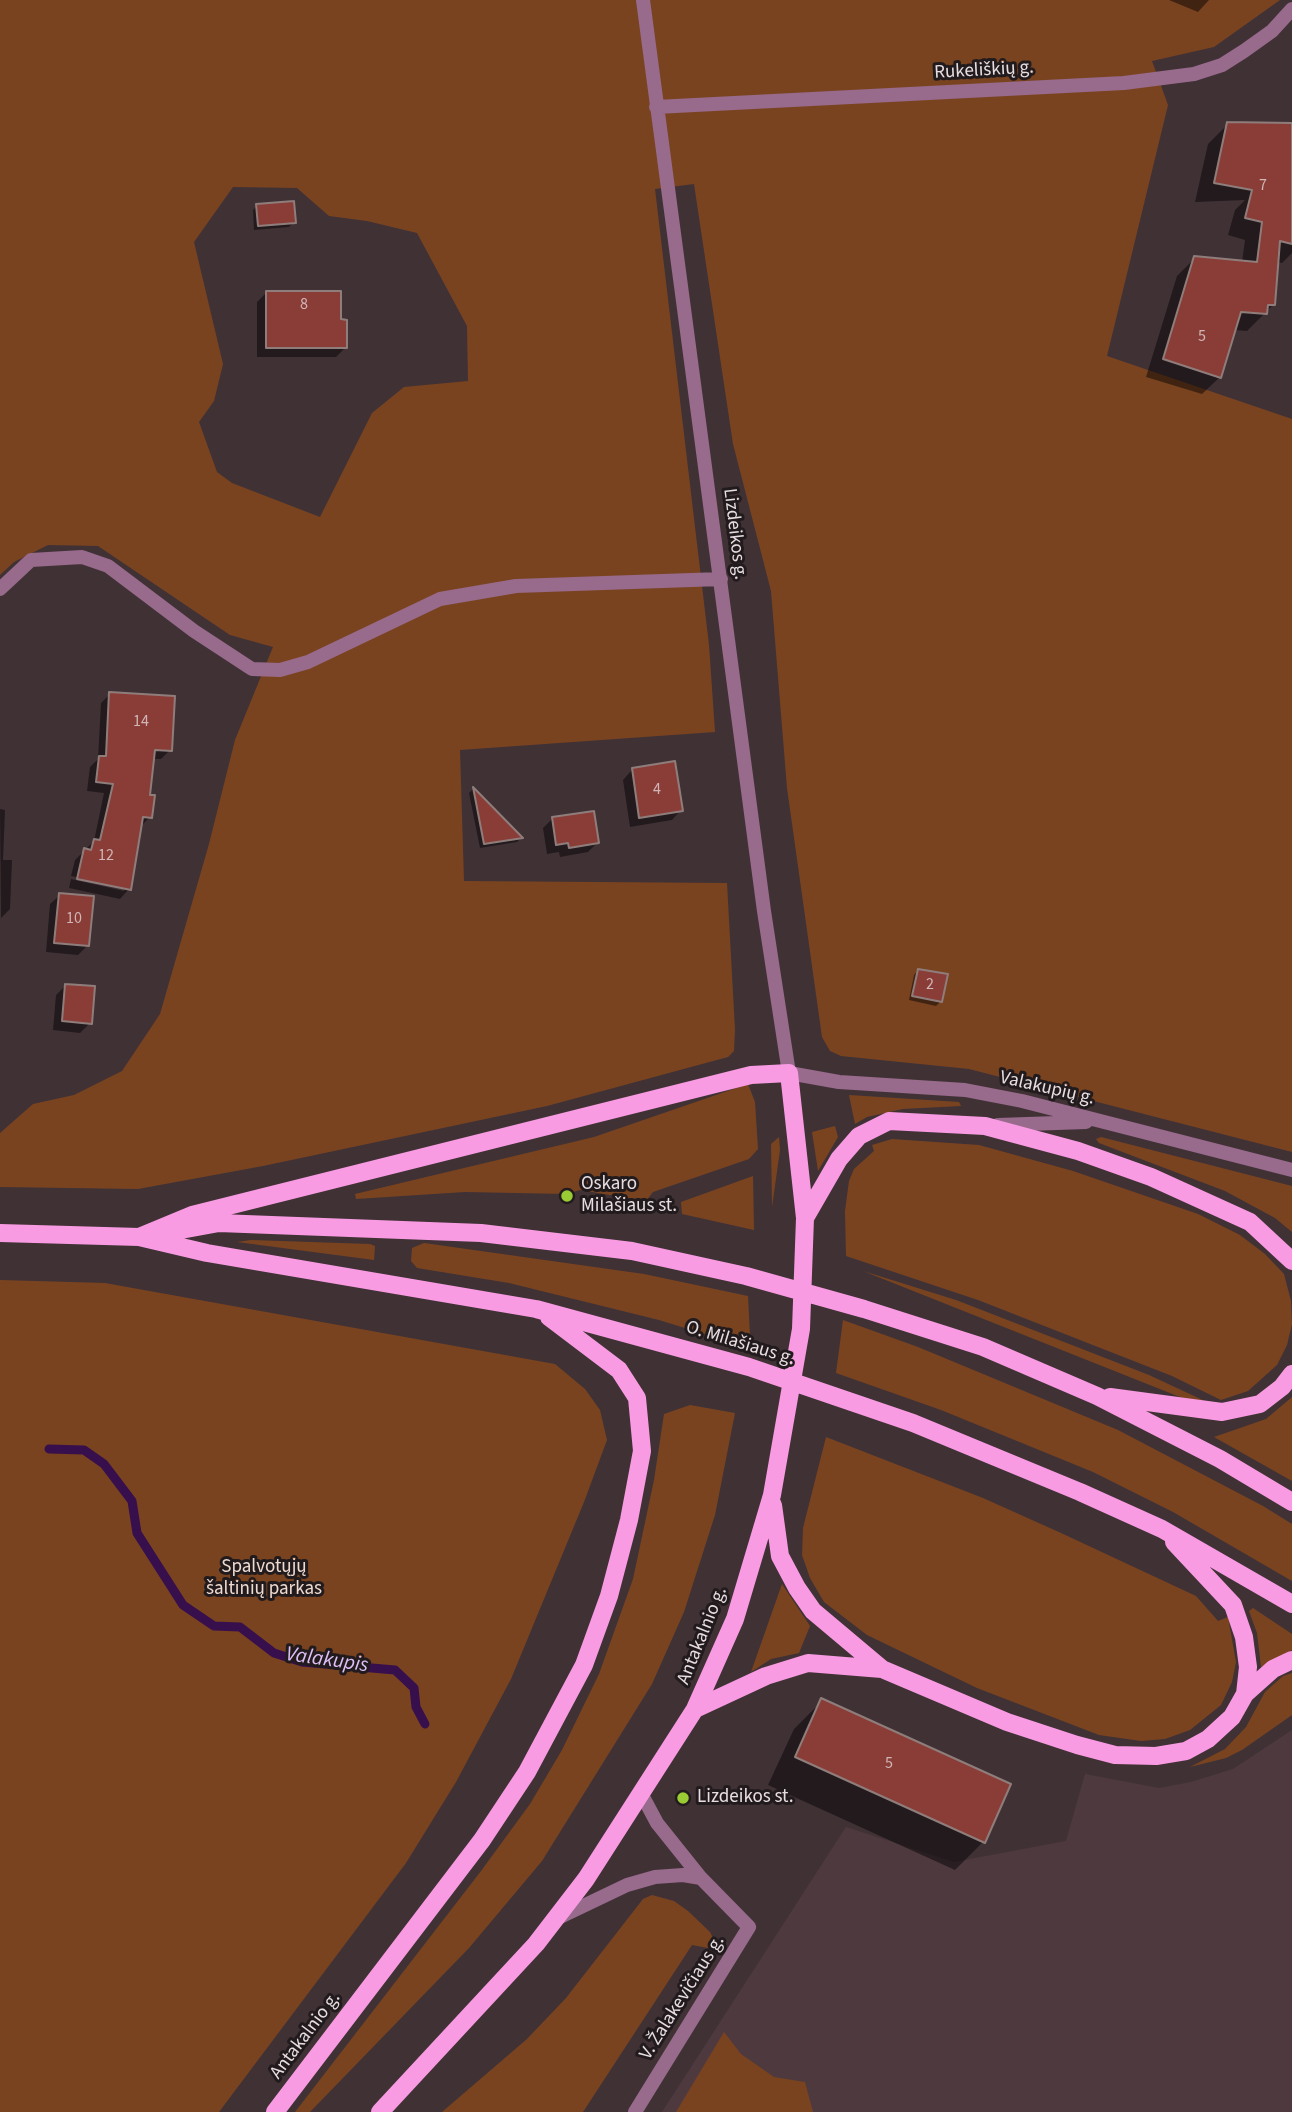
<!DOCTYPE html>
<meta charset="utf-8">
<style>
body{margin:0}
canvas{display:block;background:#403135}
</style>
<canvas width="1292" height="2112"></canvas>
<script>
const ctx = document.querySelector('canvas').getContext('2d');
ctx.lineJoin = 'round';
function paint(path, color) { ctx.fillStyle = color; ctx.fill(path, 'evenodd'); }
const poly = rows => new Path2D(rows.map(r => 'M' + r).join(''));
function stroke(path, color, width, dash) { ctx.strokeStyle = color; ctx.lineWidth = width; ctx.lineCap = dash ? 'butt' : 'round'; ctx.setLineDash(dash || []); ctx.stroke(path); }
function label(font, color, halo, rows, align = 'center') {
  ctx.font = font + ' "Source Sans 3",sans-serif'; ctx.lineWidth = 6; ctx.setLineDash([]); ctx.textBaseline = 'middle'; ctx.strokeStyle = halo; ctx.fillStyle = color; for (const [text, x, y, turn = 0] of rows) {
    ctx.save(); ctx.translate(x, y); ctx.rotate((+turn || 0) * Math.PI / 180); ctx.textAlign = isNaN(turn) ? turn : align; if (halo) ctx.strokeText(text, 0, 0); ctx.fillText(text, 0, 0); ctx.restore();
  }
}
const built = poly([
 [1292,1730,1292,2112,662,2112,846,1827,954,1862,1066,1841,1085,1774,1159,1788,1191,1782,1233,1769]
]);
const green = poly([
 [0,0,1280,0,1214,47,1152,61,1168,105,1107,356,1292,419,1292,1152,969,1069,841,1056,830,1051,822,1037,787,788,771,591,733,444,694,184,655,189,709,645,715,732,460,750,464,881,727,883,735,1030,734,1051,728,1057,547,1106,263,1166,138,1189,0,1187,0,1133,33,1104,74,1095,122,1071,160,1014,209,844,235,740,273,647,230,635,98,546,48,545,14,562,0,575],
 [233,187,297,188,329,216,367,221,417,233,467,326,468,381,404,387,372,413,320,517,232,483,217,472,199,422,214,401,223,364,194,242],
 [748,1084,755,1102,758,1149,749,1159,653,1192,646,1201,580,1190,567,1194,465,1192,356,1199,355,1194,594,1137],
 [849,1095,959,1102,961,1106,903,1109,867,1117,855,1124],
 [835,1126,838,1137,818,1171,812,1132],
 [779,1137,780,1150,772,1207,771,1144],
 [1101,1137,1292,1186,1292,1232,1275,1218,1225,1191,1099,1143,1096,1139],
 [892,1139,979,1145,1073,1171,1198,1214,1240,1235,1265,1254,1284,1274,1291,1301,1292,1324,1287,1345,1277,1365,1248,1391,1221,1400,1172,1376,978,1300,846,1256,845,1211,849,1181,854,1169,874,1151,872,1145],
 [753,1176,754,1230,682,1214,681,1202],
 [251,1240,370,1244,375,1246,374,1260,237,1242],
 [424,1243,644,1274,748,1296,750,1336,743,1346,659,1320,509,1283,417,1268,411,1261,412,1248],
 [863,1271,956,1300,1149,1375,1207,1402,1185,1399],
 [0,1280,105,1283,555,1364,585,1389,600,1410,607,1440,584,1502,511,1679,456,1782,406,1863,219,2112,0,2112],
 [843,1320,918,1347,1118,1430,1263,1506,1292,1524,1292,1581,1173,1512,1093,1472,941,1410,836,1373],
 [1292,1397,1292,1481,1214,1437,1266,1419],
 [690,1405,735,1413,715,1515,684,1612,652,1684,542,1861,469,1948,310,2112,295,2112,481,1871,530,1804,562,1750,599,1674,633,1579,654,1480,664,1414],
 [826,1437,983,1498,1061,1533,1196,1596,1218,1621,1228,1617,1236,1662,1232,1682,1221,1705,1190,1730,1165,1739,1141,1741,1099,1735,977,1688,867,1635,824,1602,810,1578,802,1555,803,1528],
 [782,1584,810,1626,799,1653,771,1659,751,1672],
 [1253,1608,1292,1634,1292,1650,1261,1667,1257,1633,1249,1611],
 [1292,1673,1292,1715,1242,1750,1226,1758,1190,1767,1225,1749,1246,1727,1265,1692,1283,1676],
 [652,1895,674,1901,688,1911,710,1932,719,1950,692,1945,583,2112,442,2112,527,2039,566,1998,643,1899],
 [724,2032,741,2054,774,2077,805,2082,813,2112,676,2112]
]);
const shadow = poly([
 [1169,0,1209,0,1198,12],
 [1228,124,1292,125,1292,253,1282,263,1277,262,1273,305,1247,331,1234,330,1220,377,1202,394,1146,377,1177,276,1195,258,1242,262,1245,240,1228,235,1235,210,1245,200,1195,202,1208,144],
 [257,206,294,222,289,227,254,230,253,210],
 [267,292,340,321,346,347,336,357,257,357,257,302],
 [110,694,170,750,161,759,152,759,148,796,150,817,141,826,129,889,120,899,69,888,71,879,124,891,124,887,71,876,75,860,94,841,104,793,87,791,90,767,98,759,101,703],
 [632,770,681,810,672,820,630,827,623,780],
 [473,789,521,838,517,842,480,848,469,793],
 [0,809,5,810,3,860,12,860,10,909,1,918],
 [552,819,598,842,588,852,560,857,559,852,547,854,543,828],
 [60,895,88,945,78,955,46,952,50,904],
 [918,970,941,1001,936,1006,909,1000,914,975],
 [66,985,90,1023,80,1033,53,1030,56,995],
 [822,1701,983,1842,955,1870,768,1785,794,1729]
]);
const stream = poly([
 [49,1449,84,1450,104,1464,132,1501,137,1533,183,1605,214,1626,240,1627,274,1653,302,1662,395,1670,414,1688,416,1707,425,1724]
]);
const building = poly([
 [1227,122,1292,123,1292,244,1280,241,1275,305,1268,305,1267,314,1241,312,1221,378,1163,359,1194,256,1257,262,1262,222,1245,218,1252,190,1214,183,1227,122],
 [294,201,296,223,258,226,256,204,294,201],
 [266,291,341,291,341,319,347,320,347,348,266,348,266,291],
 [109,692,175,696,172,751,155,750,150,795,155,795,152,818,143,817,131,890,77,879,84,848,91,850,94,839,100,840,113,784,96,782,99,756,106,756,109,692],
 [675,761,683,811,639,818,632,768,675,761],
 [473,787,523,838,484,844,473,787],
 [594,811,599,843,569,848,568,843,556,845,552,817,594,811],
 [59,893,94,896,89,946,54,943,59,893],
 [918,969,948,974,942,1002,912,996,918,969],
 [65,984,95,986,92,1024,62,1021,65,984],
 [821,1698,1011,1784,985,1843,795,1757,821,1698]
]);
const minor = poly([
 [643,0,764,911,789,1073,839,1082,965,1090,1022,1101,1292,1170],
 [656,107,1124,83,1194,74,1222,65,1244,51,1272,31,1292,9],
 [0,589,31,560,82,557,108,566,194,631,252,669,280,670,308,662,440,599,516,586,721,579],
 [998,1125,1086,1122],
 [558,1918,627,1885,655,1877,683,1875,701,1878],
 [635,2112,749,1927,701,1878,657,1823,642,1795]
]);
const primary = poly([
 [805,1218,839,1159,859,1136,889,1121,985,1126,1078,1151,1151,1177,1250,1222,1292,1261],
 [170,1232,219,1223,481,1233,632,1251,746,1276,864,1309,983,1347,1097,1396,1220,1459,1292,1502],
 [0,1233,139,1237,207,1253,536,1309,749,1367,913,1423,1080,1492,1162,1529,1292,1604],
 [139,1237,192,1215,751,1075,789,1073,805,1218,801,1329,772,1495,735,1619,695,1709,586,1879,536,1944,380,2112],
 [1110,1397,1222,1412,1260,1404,1282,1387,1292,1374],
 [773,1505,780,1556,797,1588,813,1611,882,1669,1007,1722,1077,1745,1115,1755,1156,1756,1186,1751,1208,1739,1232,1717,1245,1694,1273,1669,1292,1660],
 [1174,1542,1233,1605,1244,1637,1248,1667,1245,1694],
 [695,1709,766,1676,808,1663,882,1669],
 [275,2112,482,1840,527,1772,584,1665,609,1596,629,1520,642,1451,637,1398,619,1370,549,1317]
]);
const markers = [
 [567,1196,7,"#9acb34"],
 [683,1798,7,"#9acb34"]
];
const numberNames = [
 ["7",1263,186],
 ["8",304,305],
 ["5",1202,337],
 ["14",141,722],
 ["4",657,790],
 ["12",106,856],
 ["10",74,919],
 ["2",930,985],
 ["5",889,1764]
];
const streetNames = [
 ["Rukeliškių g.",984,71,-3],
 ["Lizdeikos g.",734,534,83],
 ["Valakupių g.",1047,1089,13],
 ["O. Milašiaus g.",740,1344,17],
 ["Antakalnio g.",703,1636,-68],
 ["V. Žalakevičiaus g.",683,1998,-58],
 ["Antakalnio g.",306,2036,-53]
];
const poiNames = [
 ["Oskaro",581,1185],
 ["Milašiaus st.",581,1207],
 ["Lizdeikos st.",697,1798]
];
const parkNames = [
 ["Spalvotųjų",264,1568],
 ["šaltinių parkas",264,1590]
];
const waterNames = [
 ["Valakupis",327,1661,8]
];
paint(built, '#4e393f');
paint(green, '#794320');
paint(shadow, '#0007');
stroke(stream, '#370f4c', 9);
paint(building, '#8a3c37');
stroke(building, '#8f7d7b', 2);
stroke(minor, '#986a8c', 14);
stroke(primary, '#f99be2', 18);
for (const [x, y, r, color] of markers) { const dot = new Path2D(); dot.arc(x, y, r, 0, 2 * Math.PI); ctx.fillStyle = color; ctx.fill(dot); stroke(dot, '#221b1d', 2.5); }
label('16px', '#d0b6b6', null, numberNames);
label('19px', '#e8dee1', '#221b1d', streetNames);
label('19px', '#e8dee1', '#221b1d', poiNames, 'left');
label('19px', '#f0dbd0', '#221b1d', parkNames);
label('italic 21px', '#dfbff6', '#221b1d', waterNames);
</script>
